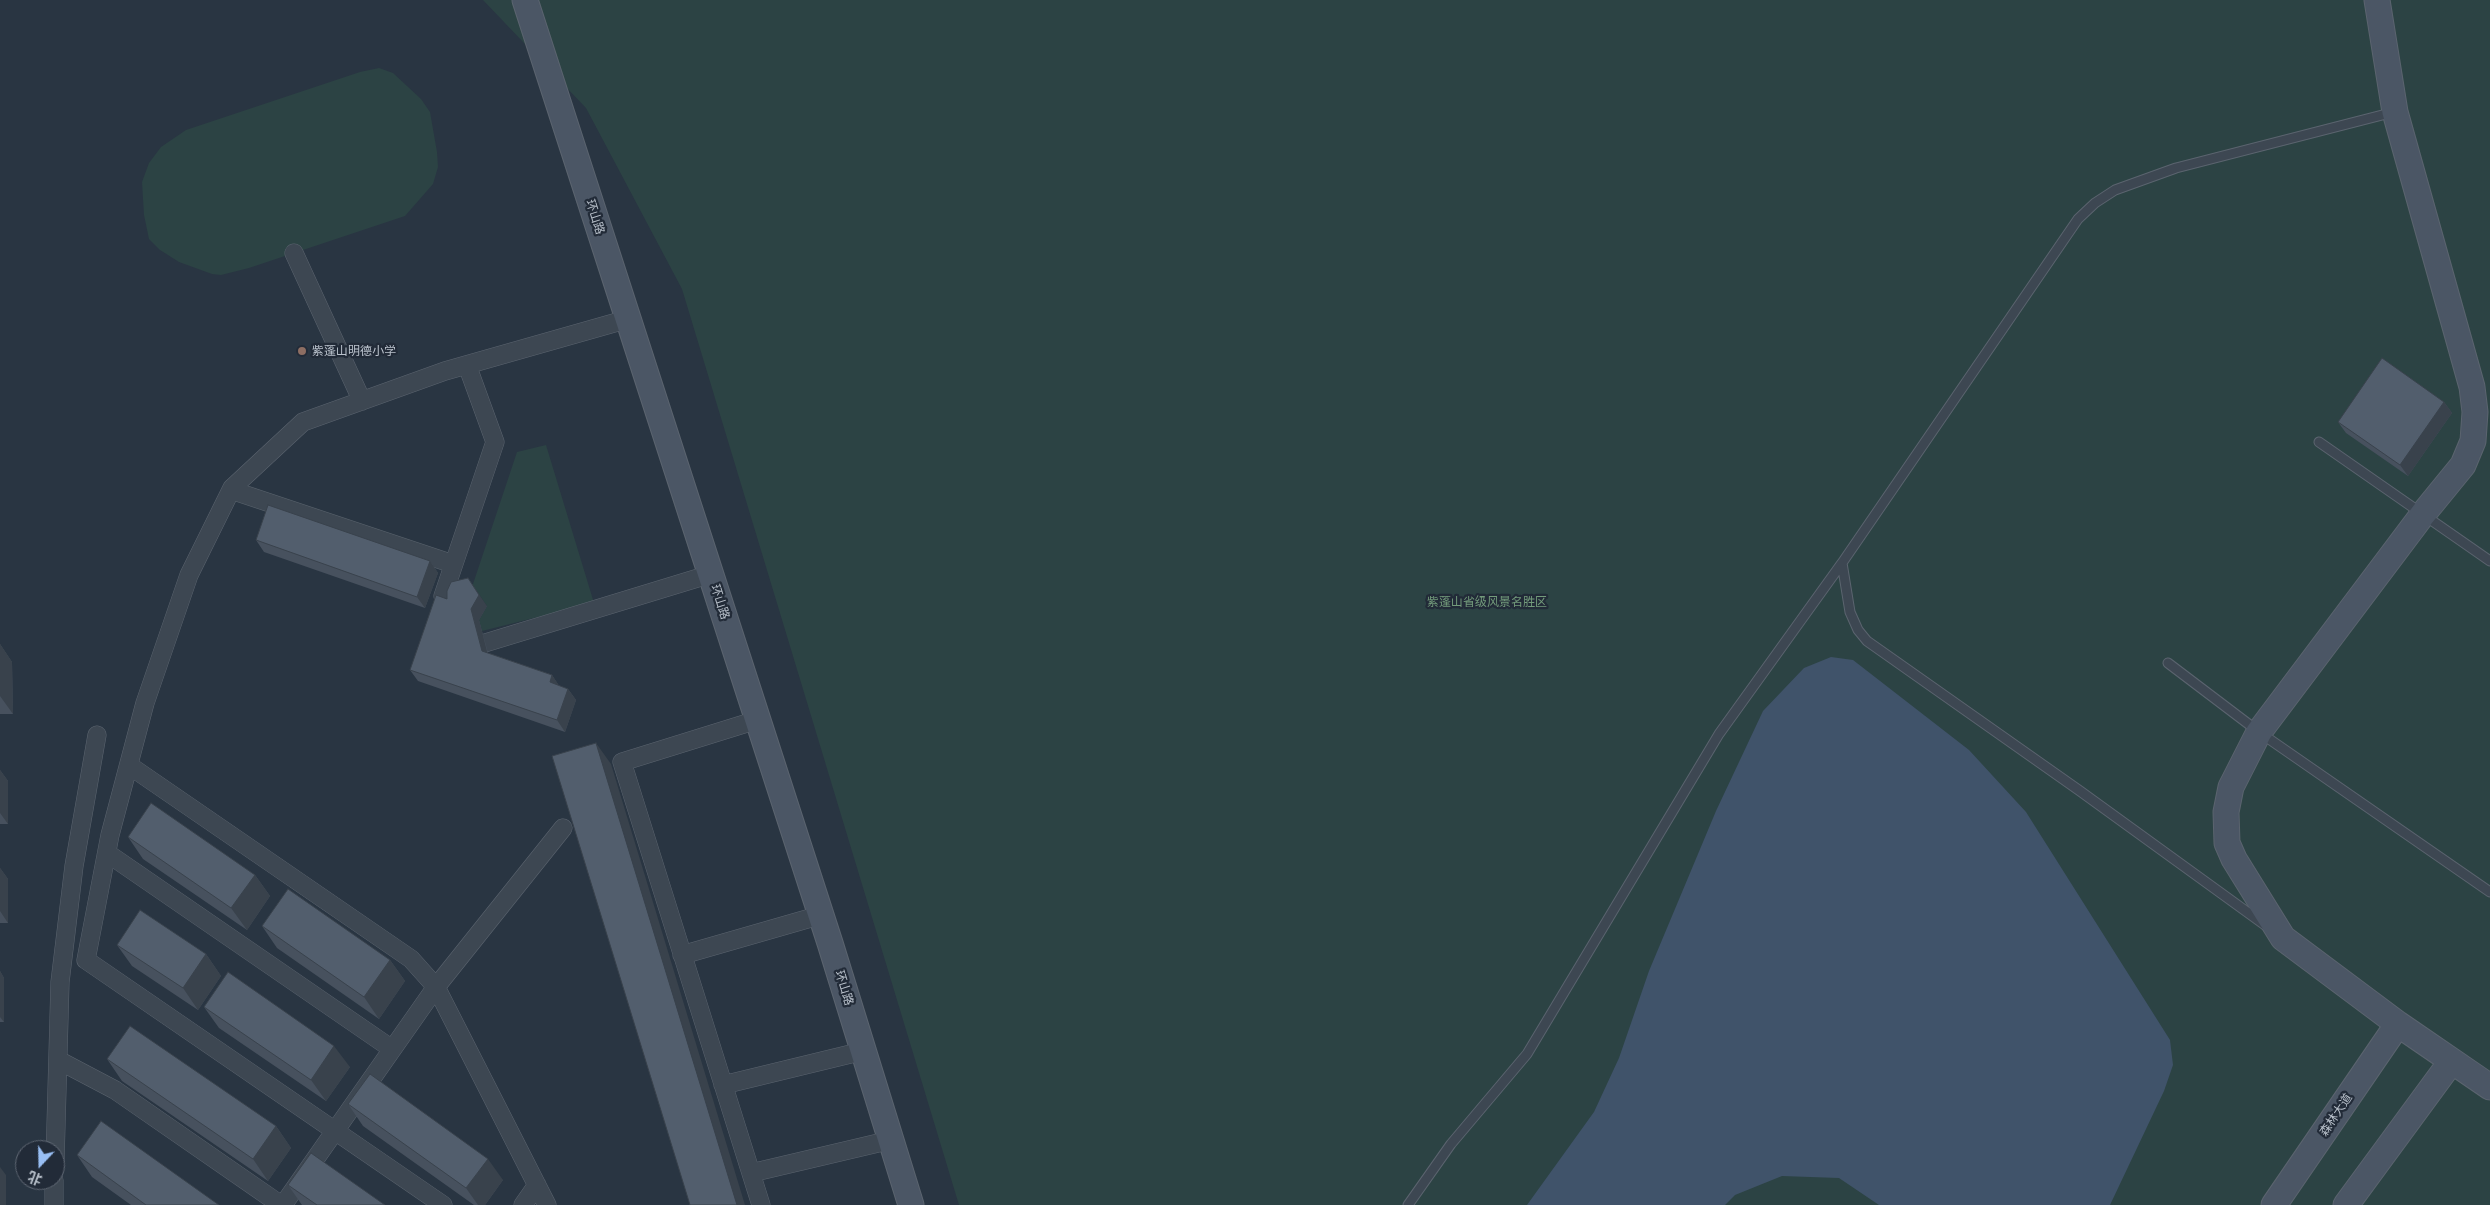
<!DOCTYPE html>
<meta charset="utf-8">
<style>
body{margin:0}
#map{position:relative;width:2490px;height:1205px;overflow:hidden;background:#293542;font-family:"Public Sans","Noto Sans SC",sans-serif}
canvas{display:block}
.north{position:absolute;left:15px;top:1140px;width:50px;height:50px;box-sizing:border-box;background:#222b38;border:1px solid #5f6773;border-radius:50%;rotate:201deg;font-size:14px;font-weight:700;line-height:20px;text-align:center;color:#bac2cc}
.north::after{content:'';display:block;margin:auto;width:18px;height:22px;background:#98bef3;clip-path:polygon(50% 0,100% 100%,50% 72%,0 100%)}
</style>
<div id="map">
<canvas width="2490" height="1205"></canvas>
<div class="north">北</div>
</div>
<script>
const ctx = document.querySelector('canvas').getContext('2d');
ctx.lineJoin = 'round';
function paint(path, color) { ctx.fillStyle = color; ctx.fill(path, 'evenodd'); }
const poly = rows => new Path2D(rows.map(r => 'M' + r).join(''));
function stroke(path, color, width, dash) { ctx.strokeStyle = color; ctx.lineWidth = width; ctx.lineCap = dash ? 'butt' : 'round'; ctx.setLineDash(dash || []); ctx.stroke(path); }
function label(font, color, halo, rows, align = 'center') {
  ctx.font = font + ' "Public Sans","Noto Sans SC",sans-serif'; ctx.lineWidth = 4.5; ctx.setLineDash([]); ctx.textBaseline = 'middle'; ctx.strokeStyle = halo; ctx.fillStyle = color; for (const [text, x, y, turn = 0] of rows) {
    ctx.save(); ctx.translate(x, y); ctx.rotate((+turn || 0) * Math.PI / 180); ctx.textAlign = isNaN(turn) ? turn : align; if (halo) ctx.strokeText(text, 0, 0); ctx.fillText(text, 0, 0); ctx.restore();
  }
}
const green = poly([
 [483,0,2490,0,2490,1205,959,1205,682,289,586,108],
 [379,68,393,73,421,99,430,112,437,152,438,167,433,184,405,216,249,268,221,275,212,274,179,262,160,250,149,239,144,215,142,182,149,163,161,147,186,130,360,72],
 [546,445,594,603,482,631,479,620,487,606,476,590,471,590,517,452]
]);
const water = poly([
 [1831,657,1853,660,1969,750,2026,812,2170,1040,2173,1065,2164,1091,2110,1205,1879,1205,1839,1178,1782,1176,1735,1195,1725,1205,1527,1205,1594,1112,1619,1058,1649,971,1716,811,1763,711,1804,668]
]);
const lane = poly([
 [2319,442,2490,561],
 [2168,663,2259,732,2490,892],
 [2265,925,2080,791,1867,641,1858,630,1850,612,1842,563,2078,219,2095,203,2115,190,2176,168,2394,112],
 [1408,1205,1451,1144,1527,1054,1719,734,1842,563]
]);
const street = poly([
 [294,253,362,401],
 [231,490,453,564],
 [443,596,495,442,467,365],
 [485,643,711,574],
 [757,720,622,762,761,1205],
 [130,766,411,959,436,987,547,1205],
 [107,853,392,1049],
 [682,955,821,915],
 [58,1060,115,1090,281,1205],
 [723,1085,863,1051],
 [55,1161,60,982,74,866,97,735],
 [751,1173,891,1140],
 [54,1205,54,1180],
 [283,1205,436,987,563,828],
 [443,1205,86,960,110,835,145,703,189,575,232,488,303,422,445,371,628,319],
 [523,1205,537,1185]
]);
const secondary = poly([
 [525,0,830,943,911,1205],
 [2377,0,2395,112,2472,387,2475,412,2473,441,2463,465,2423,514,2259,732,2231,787,2226,812,2227,843,2234,859,2283,938,2398,1024,2490,1087],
 [2274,1205,2398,1024],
 [2346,1205,2451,1062]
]);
const wall = poly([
 [2444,402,2452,413,2408,476,2346,433,2338,422],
 [256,540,430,561,438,573,425,608,264,552],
 [447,599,487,606,479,620,488,653,552,675,559,686,568,689,576,700,565,732,418,681,410,670],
 [0,644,12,662,13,714,0,714],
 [0,770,8,781,8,824,0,824],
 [128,837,255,875,270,896,247,930,143,859],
 [0,868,8,879,8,923,0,923],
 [262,926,390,960,405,981,379,1019,277,948],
 [117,945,206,954,221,976,198,1010,132,966],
 [0,971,4,978,4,1022,0,1022],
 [204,1007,350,1067,326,1101,219,1028],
 [107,1059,276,1126,291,1148,268,1181,122,1081],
 [348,1104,503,1180,485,1205,474,1205,363,1126],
 [77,1155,219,1205,131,1205,92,1177],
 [288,1185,385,1205,302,1205]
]);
const shadedWall = poly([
 [2444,402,2452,413,2408,476,2400,465],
 [430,561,438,573,425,608,417,597],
 [468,578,487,606,479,620,490,663,482,651,471,609],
 [0,644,12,662,13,714,0,696],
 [552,675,560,687,550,682],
 [568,689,576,700,565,732,557,720],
 [596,743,611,764,745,1205,737,1205],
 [0,770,8,781,8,824,0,813],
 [0,868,8,879,8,923,0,911],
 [255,875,270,896,247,930,231,908],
 [206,954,221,976,198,1010,183,988],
 [390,960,405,981,379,1019,364,997],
 [0,971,4,978,4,1022,0,1017],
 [334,1046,350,1067,326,1101,311,1080],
 [276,1126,291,1148,268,1181,253,1159],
 [488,1159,503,1180,485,1205,478,1205,466,1188],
 [0,1167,6,1175,6,1205,0,1205]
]);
const building = poly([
 [2382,358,2444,402,2400,465,2338,422,2382,358],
 [268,505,430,561,417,597,256,540,268,505],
 [468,578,479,595,471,609,482,651,552,675,550,682,568,689,557,720,410,670,436,595,447,599,447,591,451,582,468,578],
 [596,743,737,1205,690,1205,552,756,596,743],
 [151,803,255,875,231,908,128,837,151,803],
 [288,889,390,960,364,997,262,926,288,889],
 [140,910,206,954,183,988,117,945,140,910],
 [228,972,334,1046,311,1080,204,1007,228,972],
 [130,1026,276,1126,253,1159,107,1059,130,1026],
 [370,1074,488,1159,466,1188,348,1104,370,1074],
 [101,1121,219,1205,146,1205,77,1155,101,1121],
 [311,1153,385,1205,317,1205,288,1185,311,1153]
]);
const markers = [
 [302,351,5,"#8d6e63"]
];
const streetNames = [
 ["环山路",595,217,72],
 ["环山路",720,602,72],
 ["环山路",844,988,73],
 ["森林大道",2336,1115,-56]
];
const poiNames = [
 ["紫蓬山明德小学",312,351]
];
const parkNames = [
 ["紫蓬山省级风景名胜区",1487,602]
];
paint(green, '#2c4344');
paint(water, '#40536a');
stroke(lane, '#5b646f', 11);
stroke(street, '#5b646f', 19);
stroke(secondary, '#5b646f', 27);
stroke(lane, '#3d4752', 9);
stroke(street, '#3d4752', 18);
stroke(secondary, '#4b5665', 25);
paint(wall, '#47515e');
paint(shadedWall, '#39424c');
paint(building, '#525e6d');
stroke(building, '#39424c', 1);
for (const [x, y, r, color] of markers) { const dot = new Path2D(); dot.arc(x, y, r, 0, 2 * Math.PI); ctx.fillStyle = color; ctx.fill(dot); stroke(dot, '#222b38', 2); }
label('12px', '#bac2cc', '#222b38', streetNames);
label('12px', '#bac2cc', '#222b38', poiNames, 'left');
label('12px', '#739b7b', '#222b38', parkNames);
</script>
